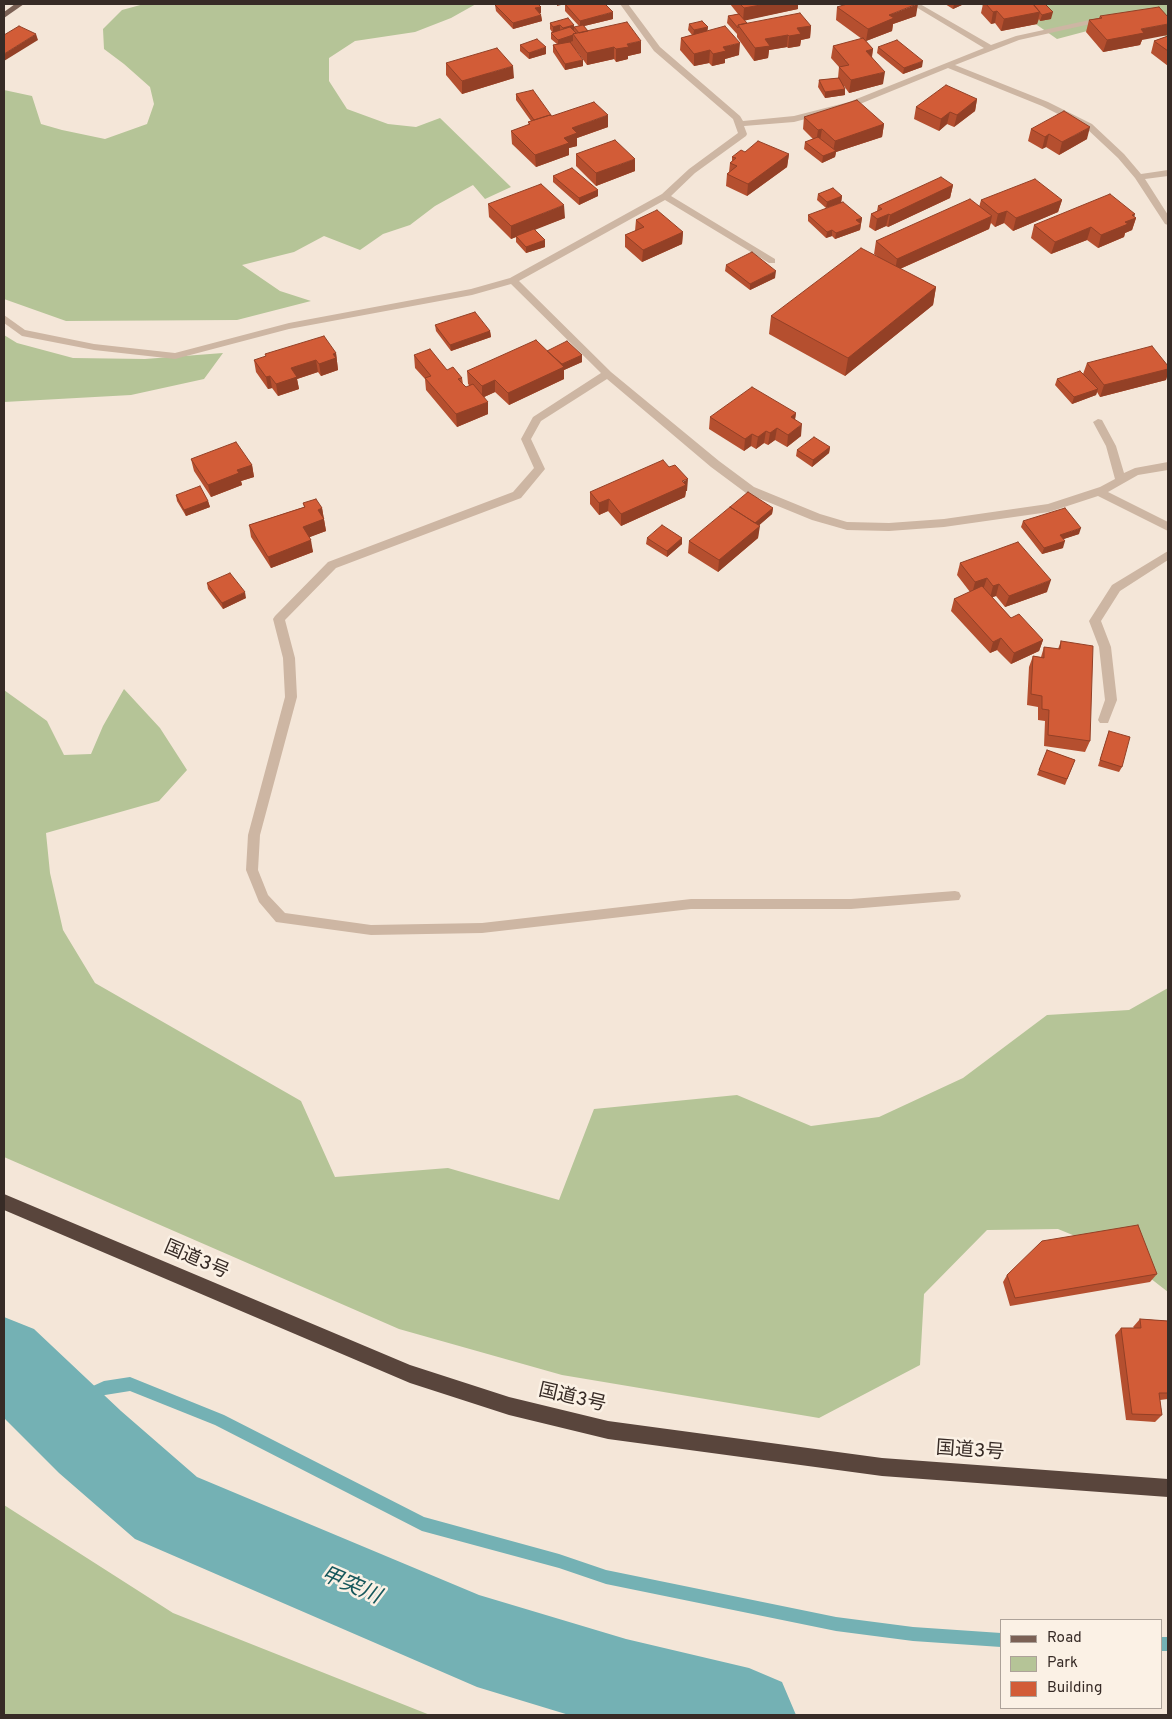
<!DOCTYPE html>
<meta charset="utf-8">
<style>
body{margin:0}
#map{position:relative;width:1172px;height:1719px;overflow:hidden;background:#f4e6d8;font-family:Overpass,sans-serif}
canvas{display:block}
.frame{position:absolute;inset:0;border:5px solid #372b26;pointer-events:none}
.legend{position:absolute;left:1000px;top:1619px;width:162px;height:90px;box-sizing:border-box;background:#fbf1e5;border:1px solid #ada299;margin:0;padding:6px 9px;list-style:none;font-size:15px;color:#372b26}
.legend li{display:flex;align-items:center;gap:10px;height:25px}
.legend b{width:25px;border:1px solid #ada299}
</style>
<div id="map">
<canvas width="1172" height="1719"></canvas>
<div class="frame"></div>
<ul class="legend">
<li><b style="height:6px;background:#7b6155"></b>Road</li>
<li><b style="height:14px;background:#b5c497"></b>Park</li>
<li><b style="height:14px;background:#d25c37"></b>Building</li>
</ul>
</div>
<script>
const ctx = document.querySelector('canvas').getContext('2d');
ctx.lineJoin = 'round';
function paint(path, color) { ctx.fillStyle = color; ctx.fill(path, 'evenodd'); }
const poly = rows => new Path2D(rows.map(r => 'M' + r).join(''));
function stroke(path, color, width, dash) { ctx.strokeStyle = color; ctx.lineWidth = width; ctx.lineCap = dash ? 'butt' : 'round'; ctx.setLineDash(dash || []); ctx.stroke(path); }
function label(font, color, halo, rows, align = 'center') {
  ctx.font = font + ' Overpass,"Noto Sans JP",sans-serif'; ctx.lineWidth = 5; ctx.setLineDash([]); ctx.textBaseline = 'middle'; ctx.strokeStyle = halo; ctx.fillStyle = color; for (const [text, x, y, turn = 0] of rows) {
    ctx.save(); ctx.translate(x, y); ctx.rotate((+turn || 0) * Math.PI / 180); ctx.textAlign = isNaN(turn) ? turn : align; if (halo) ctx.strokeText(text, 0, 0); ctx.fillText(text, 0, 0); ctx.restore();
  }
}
const green = poly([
 [144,4,476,4,451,18,415,32,355,41,329,58,329,81,347,109,388,124,416,127,440,118,511,187,485,199,473,185,435,206,410,225,383,234,360,250,324,236,294,252,242,265,280,291,311,301,237,320,66,321,4,299,4,90,32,96,41,124,62,130,105,139,147,124,154,104,150,87,124,64,104,49,103,29,122,10],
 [980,4,1168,4,1168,38,1157,31,1106,26,1057,39,1010,6,988,9],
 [4,335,17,343,73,358,145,359,223,353,204,379,131,395,4,402],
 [124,689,160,728,187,770,159,801,46,833,50,873,63,930,95,983,301,1101,335,1177,448,1168,559,1200,594,1109,737,1095,811,1126,879,1117,963,1078,1047,1015,1129,1010,1168,988,1168,1292,1119,1254,1058,1229,987,1230,924,1294,920,1365,819,1418,562,1375,399,1329,4,1157,4,690,47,721,64,755,91,754,103,726],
 [4,1505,173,1613,430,1715,4,1715]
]);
const stream = poly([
 [130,1377,224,1415,424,1517,559,1554,606,1570,836,1617,913,1627,1001,1633,1001,1647,913,1641,836,1631,606,1584,559,1568,422,1531,215,1425,130,1391,105,1395,56,1417,51,1415,49,1410,51,1405,104,1381,130,1377],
 [1161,1637,1168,1637,1168,1651,1161,1651,1161,1637]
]);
const river = poly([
 [4,1317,34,1329,121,1411,197,1477,479,1595,626,1639,749,1668,782,1682,796,1715,569,1715,477,1687,135,1539,59,1473,4,1418,4,1317]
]);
const minor = poly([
 [620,4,628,4,660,47,740,116,743,121,794,116,849,102,984,48,911,4,920,4,991,45,1016,36,1108,16,1108,20,1019,40,955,65,1048,102,1092,124,1124,154,1141,174,1168,170,1168,176,1145,179,1168,215,1168,225,1165,224,1135,178,1118,158,1086,128,1042,106,948,68,855,106,794,122,744,126,747,134,746,136,695,173,671,196,775,259,775,263,769,263,665,200,519,281,611,372,719,461,754,487,820,514,847,522,889,523,944,519,1048,504,1100,487,1115,479,1106,446,1093,422,1098,419,1102,420,1116,446,1124,473,1135,468,1168,462,1168,470,1138,475,1108,492,1168,522,1168,531,1098,496,1049,512,944,527,889,531,847,530,812,520,746,493,711,467,607,379,541,421,531,439,545,469,521,498,336,568,285,620,295,658,297,697,260,835,258,870,268,895,285,913,371,925,482,923,691,899,851,899,955,891,959,892,961,896,959,900,851,909,691,909,482,933,371,935,276,922,259,902,246,870,248,835,285,697,283,658,273,619,275,616,328,562,513,492,534,468,521,439,533,417,601,373,511,284,472,295,289,329,175,359,94,350,22,336,4,323,4,315,25,330,94,344,175,353,289,323,471,289,510,278,662,194,689,169,738,133,733,119,654,51,620,4],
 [1168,551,1168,560,1120,591,1101,621,1111,647,1117,700,1108,723,1100,723,1098,720,1105,700,1099,647,1089,621,1112,585,1168,551]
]);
const major = poly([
 [15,4,24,4,4,18,4,12,15,4]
]);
const highway = poly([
 [4,1194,410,1365,509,1397,608,1421,882,1458,1168,1479,1168,1497,882,1476,608,1439,509,1415,410,1383,4,1210,4,1194]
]);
const wall = poly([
 [565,4,613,19,584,26,588,31,641,53,628,56,628,59,616,62,614,59,587,65,576,50,583,66,565,70,553,52,553,45,557,44,551,39,551,33,552,32,550,29,550,23,574,25,574,31,574,27,579,26,565,11],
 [730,4,798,4,798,9,744,20,747,23,811,26,810,38,801,40,800,46,788,48,787,47,769,50,768,58,754,61,737,37,737,34,727,23,728,16,738,14],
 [945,4,964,4,953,9],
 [983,4,1045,4,1051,19,1040,21,1039,19,1037,24,1001,31,995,23,991,24,981,13],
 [495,5,541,7,541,13,540,13,541,15,542,21,513,29,496,11],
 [837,7,916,16,893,24,892,31,866,41,873,49,872,57,883,84,849,93,844,86,845,95,825,98,818,87,819,80,838,78,839,67,831,58,833,46,862,39,836,20],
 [1100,16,1142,40,1140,45,1103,52,1086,32,1089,20,1099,18],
 [689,24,708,27,707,31,739,55,725,59,725,63,712,66,709,63,694,66,680,50,681,38,692,35,688,30],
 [1168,36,1168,66,1151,53,1154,41],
 [520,45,546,54,529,59,520,51],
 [878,47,922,67,903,74,877,53],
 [446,63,514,78,462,94,446,75],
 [516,94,552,116,608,127,577,138,577,146,569,148,569,155,536,167,512,144,511,131,529,125,528,122,531,121,516,100],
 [977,99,975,111,954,127,947,124,939,131,914,119,916,107],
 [804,117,884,124,882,137,836,152,835,157,822,163,804,149,805,142,813,139,803,129],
 [1031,129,1087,139,1059,155,1046,147,1042,149,1028,141],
 [745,152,789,154,787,167,747,196,726,186,727,174,729,172,730,163,732,161,732,157],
 [576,154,635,171,596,186,576,166],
 [553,176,598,190,598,196,579,205,553,182],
 [953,185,950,198,888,227,886,226,875,231,869,227,871,214,877,211,878,206],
 [818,194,842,196,841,203,826,208,817,200],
 [981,200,1062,200,1058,212,1013,231,1004,223,995,227,991,223,989,229,900,269,936,287,933,305,845,376,769,334,771,316,878,257,874,254,876,241,979,207],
 [488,204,565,218,535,229,545,247,526,253,516,242,516,237,511,239,489,217],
 [808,215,862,218,860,230,835,239,832,236,826,238,808,221],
 [1134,217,1136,218,1132,230,1125,233,1124,237,1098,248,1087,240,1051,254,1031,238,1034,225],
 [636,220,683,232,682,244,642,262,625,247,625,235,635,231],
 [726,265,775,278,750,290,725,271],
 [435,325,490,331,491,337,451,351,436,331],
 [547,351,582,355,582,362,564,370,564,379,509,405,495,392,484,397,488,414,457,427,426,390,425,379,415,368,414,355,447,370,462,378,463,384,466,387,470,386,468,384,467,371],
 [336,353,338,370,321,376,318,372,297,379,299,389,278,396,272,388,268,389,256,372,254,360],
 [1087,363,1168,366,1168,373,1166,380,1100,397,1097,392,1096,395,1072,404,1055,385,1057,379,1083,374],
 [796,413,795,419,801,436,787,447,775,440,768,445,764,443,756,449,751,446,744,451,709,429,710,417],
 [830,447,829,453,812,467,796,456,797,450],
 [191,459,252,465,254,477,241,481,242,485,211,497,194,471],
 [686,491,685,497,621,526,608,511,599,515,590,504,590,492,687,491],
 [176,495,208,501,210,507,186,516,177,501],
 [303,503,322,508,326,531,309,537,313,552,271,568,251,537,249,525,304,507],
 [773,508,772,514,759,525,758,538,718,572,688,553,689,541],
 [1023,521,1079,534,1063,539,1063,548,1042,554,1021,527],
 [647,538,682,538,682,544,667,557,646,544],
 [960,563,1047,592,1005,607,996,596,992,597,1011,618,1043,640,1039,651,1011,664,997,650,990,653,951,611,954,599,970,592,957,575],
 [207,583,246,598,223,609,208,589],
 [1061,641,1090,741,1085,752,1044,746,1045,721,1038,720,1038,707,1027,705,1029,667,1033,656,1041,657,1044,647,1058,649],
 [1109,731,1122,767,1119,772,1098,766],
 [1047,750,1075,760,1065,785,1037,775],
 [1157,1274,1150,1282,1010,1306,1003,1282,1007,1275],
 [1140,1319,1168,1321,1168,1399,1160,1400,1162,1415,1155,1422,1126,1420,1115,1335,1121,1328,1134,1328,1133,1327]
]);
const shadedWall = poly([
 [557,4,565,4,557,6],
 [766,4,798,4,798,9,743,21,744,8],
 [918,4,916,16,893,24,892,31,866,41,868,29,889,15],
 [954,4,964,4,953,9],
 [541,7,541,13,535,15,535,8],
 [997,11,995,23,991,24,993,12],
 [613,12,613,19,580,27,580,21],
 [1040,12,1037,24,1001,31,1004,19],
 [1053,12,1051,19,1040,21,1042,15],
 [541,15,542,21,513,29,513,23],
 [1168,24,1168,35,1142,40,1140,45,1103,52,1107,40,1141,29],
 [560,25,560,31,553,33,553,27],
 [574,25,574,31,563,34,563,28],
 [811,26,810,38,801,40,800,46,788,48,789,36,797,28],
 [708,27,707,33,693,36,694,30],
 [36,34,38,40,4,61,4,54],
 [573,35,573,41,558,46,558,40],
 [788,35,787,47,769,50,768,58,754,61,755,48,765,39],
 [641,41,641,53,628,56,628,59,616,62,616,49,627,44],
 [740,43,739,55,725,59,725,63,712,66,713,54,723,47],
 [546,47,546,54,529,59,529,53],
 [614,47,614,59,587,65,587,53],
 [873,49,871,61,866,51],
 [710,50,709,63,694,66,694,54],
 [583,60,583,66,565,70,565,64],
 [923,61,922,67,903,74,904,68],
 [513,66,514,78,462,94,462,81],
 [885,72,883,84,849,93,851,80],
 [845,89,845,95,825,98,825,92],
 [977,99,975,111,954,127,957,115],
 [950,112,947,124,939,131,941,119],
 [608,115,608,127,577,138,577,146,569,148,569,155,536,167,535,155,564,138,572,128],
 [884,124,882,137,836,152,835,157,822,163,823,156,833,152,835,141],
 [1090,127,1087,139,1059,155,1062,142],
 [822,129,820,141,816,143,818,130],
 [1049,134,1046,147,1042,149,1045,137],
 [789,154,787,167,747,196,748,184],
 [635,159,635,171,596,186,596,173],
 [953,185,950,198,888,227,890,215],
 [598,190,598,196,579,205,579,198],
 [842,196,841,203,826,208,827,202],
 [1062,200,1058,212,1013,231,1016,218],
 [564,205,565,218,517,237,516,236,516,237,511,239,511,226],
 [1007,211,1004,223,995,227,998,214],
 [889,214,886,226,875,231,877,219],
 [1135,214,1134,218,1136,218,1132,230,1125,233,1124,237,1098,248,1101,235,1125,222,1132,215],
 [992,216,989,229,895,271,897,259],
 [862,218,860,230,835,239,836,233,856,220],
 [1091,227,1087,240,1051,254,1055,242],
 [832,230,832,236,826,238,827,232],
 [683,232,682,244,642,262,643,250],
 [545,240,545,247,526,253,526,247],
 [776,271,775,278,750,290,750,284],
 [936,287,933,305,845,376,848,358],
 [490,331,491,337,451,351,450,345],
 [336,353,338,370,321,376,319,364,333,354],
 [582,355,582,362,564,370,564,379,509,405,508,393,561,365],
 [316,360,318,372,297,379,299,389,278,396,276,384,291,368],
 [1168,369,1168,373,1166,380,1100,397,1104,385],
 [270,376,272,388,268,389,266,377],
 [495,380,495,392,482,398,482,386],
 [1098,389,1096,395,1072,404,1074,397],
 [488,402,488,414,457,427,456,414],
 [796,413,794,426,791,417],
 [802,424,801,436,787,447,788,435],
 [777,428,775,440,768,445,770,433],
 [766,431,764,443,756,449,758,437],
 [752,434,751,446,744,451,745,439],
 [830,447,829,453,812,467,813,460],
 [252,465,254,477,241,481,242,485,211,497,208,485,237,470],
 [688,479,687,491,686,491,685,497,621,526,621,514],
 [609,499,608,511,599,515,599,503],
 [208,501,210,507,186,516,184,510],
 [322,508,326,531,305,539,303,527,318,510],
 [773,508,772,514,755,529,755,523],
 [760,526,758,538,718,572,719,560],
 [1081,528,1079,534,1058,541,1060,535],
 [682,538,682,544,667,557,667,551],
 [311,540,313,552,271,568,268,557],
 [1065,541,1063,548,1042,554,1044,548],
 [987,578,983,590,972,594,975,582],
 [1051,580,1047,592,1005,607,1009,596],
 [999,584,996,596,990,598,993,586],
 [245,592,246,598,223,609,222,603],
 [1001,638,997,650,990,653,993,642],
 [1043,640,1039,651,1011,664,1014,653]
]);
const building = poly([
 [499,4,538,4,541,7,535,8,541,15,513,23,495,5,499,4],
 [565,4,605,4,613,12,580,21,565,4],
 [740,4,766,4,744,8,740,4],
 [847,4,917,4,889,15,894,18,868,29,837,7,847,4],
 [986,4,1033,4,1040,12,1004,19,997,11,993,12,986,4],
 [1033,4,1045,4,1053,12,1042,15,1033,4],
 [1159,7,1168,17,1168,24,1141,29,1144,33,1107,40,1089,20,1102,18,1100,16,1159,7],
 [800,13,811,26,797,28,801,34,789,36,788,35,765,39,770,46,755,48,738,25,800,13],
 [739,14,747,23,738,25,738,28,728,16,739,14],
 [568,18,574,25,563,28,560,25,553,27,550,23,568,18],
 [702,21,708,27,694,30,689,24,702,21],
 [627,22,641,41,627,44,629,47,616,49,614,47,587,53,573,34,627,22],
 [583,25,588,31,579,33,574,27,583,25],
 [19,26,36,34,4,54,4,35,19,26],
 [725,26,740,43,723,47,726,51,713,54,710,50,694,54,681,38,725,26],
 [570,27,576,33,573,34,573,35,558,40,551,33,570,27],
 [1168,36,1168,51,1154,41,1168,36],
 [863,38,873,49,866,51,885,72,851,80,839,67,849,65,833,46,863,38],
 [537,39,546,47,529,53,520,45,537,39],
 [897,40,923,61,904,68,878,47,897,40],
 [570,42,583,60,565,64,553,45,570,42],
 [497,48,513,66,462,81,446,63,497,48],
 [839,78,845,89,825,92,819,80,839,78],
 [946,85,977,99,957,115,950,112,941,119,916,107,946,85],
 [533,90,551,115,550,115,534,120,516,94,533,90],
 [857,100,884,124,835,141,822,129,818,130,804,117,857,100],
 [594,102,608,115,572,128,577,133,564,138,569,143,535,155,511,131,530,124,528,122,550,115,552,116,594,102],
 [1064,111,1090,127,1062,142,1049,134,1045,137,1031,129,1064,111],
 [818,137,836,151,823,156,805,142,818,137],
 [615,140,635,159,596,173,576,154,615,140],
 [758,141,789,154,748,184,727,174,737,166,730,163,736,158,732,157,741,150,745,152,758,141],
 [572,168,598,190,579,198,553,176,572,168],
 [941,177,953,185,890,215,889,214,877,219,871,214,882,209,878,206,941,177],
 [1035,179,1062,200,1016,218,1007,211,998,214,981,200,1035,179],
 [541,184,564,205,511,226,488,204,541,184],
 [833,188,842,196,827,202,818,194,833,188],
 [1110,194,1135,214,1132,215,1136,218,1125,222,1128,224,1101,235,1091,227,1055,242,1034,225,1110,194],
 [970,199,992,216,897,259,876,241,970,199],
 [843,202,862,218,856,220,861,224,836,233,832,230,827,232,808,215,843,202],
 [657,210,683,232,643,250,625,235,644,227,636,220,657,210],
 [534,229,545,240,526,247,516,236,534,229],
 [861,248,936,287,848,358,771,316,861,248],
 [752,252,776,271,750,284,726,265,752,252],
 [475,312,490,331,450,345,435,325,475,312],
 [324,336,336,353,333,354,336,358,319,364,316,360,291,368,297,377,276,384,270,376,266,377,254,360,266,356,265,354,324,336],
 [536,340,564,367,508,393,495,380,482,386,467,371,536,340],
 [567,341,582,355,562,364,547,351,567,341],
 [1152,346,1168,366,1168,369,1104,385,1087,363,1152,346],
 [430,349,447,370,453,367,462,378,458,379,466,387,473,384,488,402,456,414,425,378,431,376,414,355,430,349],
 [1080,371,1098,389,1074,397,1057,379,1080,371],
 [752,387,796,413,791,417,802,424,788,435,777,428,770,433,766,431,758,437,752,434,745,439,710,417,752,387],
 [814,437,830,447,813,460,797,450,814,437],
 [236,442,252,465,237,470,239,473,208,485,191,459,236,442],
 [663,460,669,467,675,465,688,479,682,481,686,485,621,514,609,499,599,503,590,492,663,460],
 [200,486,208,501,184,510,176,495,200,486],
 [748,492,773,508,755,523,730,507,748,492],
 [316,499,322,508,318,510,324,519,303,527,311,540,268,557,249,525,305,507,303,503,316,499],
 [730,507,760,526,719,560,689,541,730,507],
 [1065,508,1081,528,1060,535,1065,541,1044,548,1023,521,1065,508],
 [662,525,682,538,667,551,647,538,662,525],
 [1018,542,1051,580,1009,596,999,584,993,586,987,578,975,582,960,563,1018,542],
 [230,573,245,592,222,603,207,583,230,573],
 [982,586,1011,618,1019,614,1043,640,1014,653,1001,638,993,642,954,599,982,586],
 [1061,641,1093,646,1090,741,1048,735,1049,710,1042,709,1042,696,1031,694,1033,656,1044,658,1044,647,1060,649,1061,641],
 [1109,731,1130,737,1122,767,1100,760,1109,731],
 [1047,750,1075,760,1067,779,1039,770,1047,750],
 [1138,1225,1157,1274,1015,1298,1007,1275,1042,1241,1138,1225],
 [1140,1319,1168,1321,1168,1393,1159,1393,1162,1415,1132,1414,1121,1328,1141,1328,1140,1319]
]);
const nearStreetnames = [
 ["国道3号",196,1261,23],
 ["国道3号",572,1399,13],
 ["国道3号",970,1452,4]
];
const nearWaternames = [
 ["甲突川",350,1587,23]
];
paint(green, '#b5c497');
paint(stream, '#74b1b4');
paint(river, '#74b1b4');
paint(minor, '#cdb6a3');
paint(major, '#7b6155');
paint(highway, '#59453c');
paint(wall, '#b54f2f');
paint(shadedWall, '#934026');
paint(building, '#d25c37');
stroke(building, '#934026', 1);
label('19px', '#372b26', '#fbf1e5', nearStreetnames);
label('italic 21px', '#17585c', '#fbf1e5', nearWaternames);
</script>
